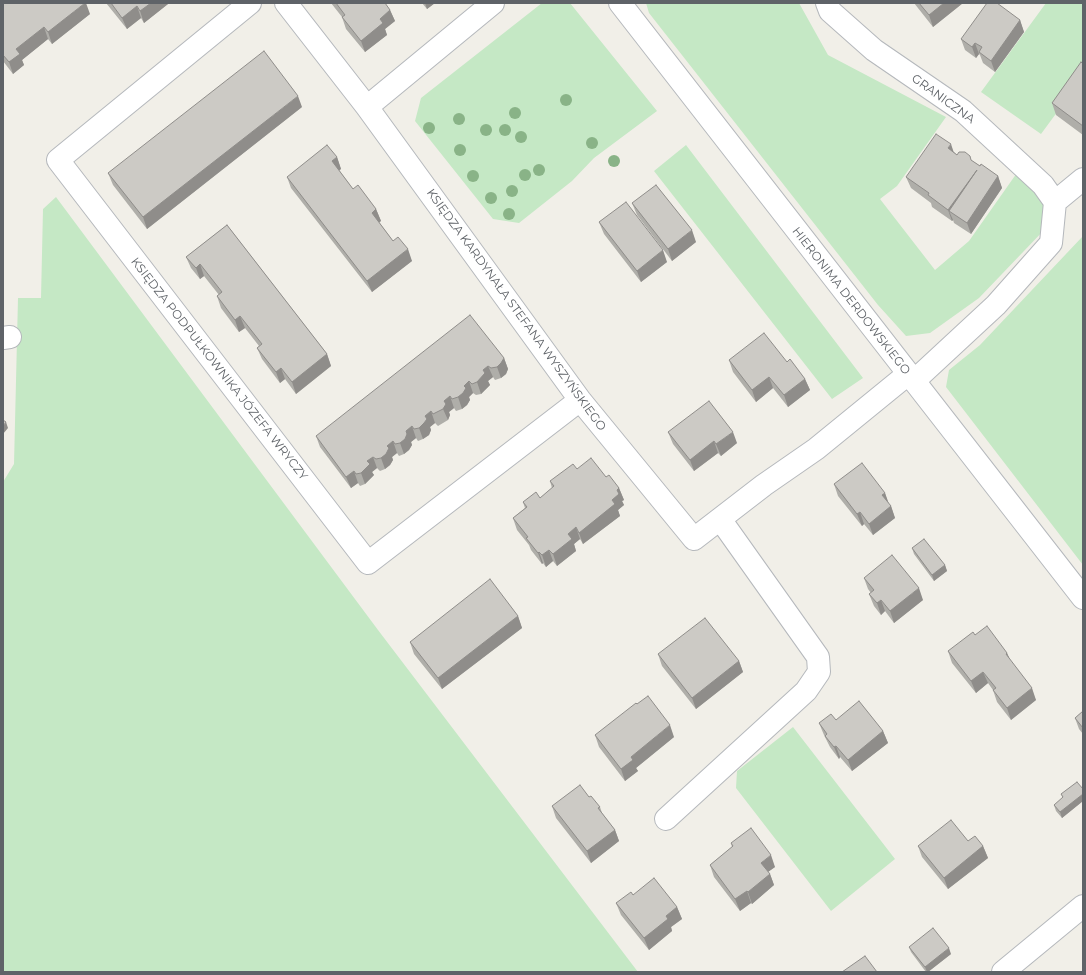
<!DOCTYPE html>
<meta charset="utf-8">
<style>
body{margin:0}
#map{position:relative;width:1086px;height:975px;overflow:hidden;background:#f1efe8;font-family:Montserrat,sans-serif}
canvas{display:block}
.frame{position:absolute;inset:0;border:4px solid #5f6368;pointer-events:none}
</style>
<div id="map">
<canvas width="1086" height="975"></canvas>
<div class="frame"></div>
</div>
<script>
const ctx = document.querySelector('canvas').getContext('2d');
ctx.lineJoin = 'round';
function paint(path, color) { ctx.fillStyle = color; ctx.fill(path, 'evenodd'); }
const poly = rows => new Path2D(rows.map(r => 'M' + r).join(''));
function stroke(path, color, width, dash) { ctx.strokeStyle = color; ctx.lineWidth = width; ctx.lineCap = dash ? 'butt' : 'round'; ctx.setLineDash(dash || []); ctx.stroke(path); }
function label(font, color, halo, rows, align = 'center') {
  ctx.font = font + ' Montserrat,sans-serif'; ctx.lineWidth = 3; ctx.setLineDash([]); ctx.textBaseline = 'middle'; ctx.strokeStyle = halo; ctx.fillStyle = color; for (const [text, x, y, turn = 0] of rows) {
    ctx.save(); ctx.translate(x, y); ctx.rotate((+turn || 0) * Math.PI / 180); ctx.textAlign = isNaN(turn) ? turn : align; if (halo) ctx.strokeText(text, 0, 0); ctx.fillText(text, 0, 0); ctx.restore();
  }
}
const green = poly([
 [542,3,570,3,657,111,594,158,572,181,519,223,493,219,415,121,421,98],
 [646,3,799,3,828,55,946,117,897,186,880,199,935,270,969,241,1019,170,1047,201,1046,228,979,298,930,333,906,336,878,305,649,13],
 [1046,3,1083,3,1083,77,1041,134,981,92],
 [686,145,863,378,832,399,654,171],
 [56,197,378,630,638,972,3,972,3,482,14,464,18,298,41,298,43,209],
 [1083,236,1083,565,946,387,949,370,980,345],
 [793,727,895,859,831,911,736,788,737,771]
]);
const minor = poly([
 [250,3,58,160,368,563,580,400],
 [286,3,367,107,580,400,694,539,764,485,816,449,908,374],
 [620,3,1083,598],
 [827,3,830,11,874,50,963,111,1043,185,1055,202,1051,243,996,305,914,381],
 [367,107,493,3],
 [1055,202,1083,179],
 [3,338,10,337],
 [666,819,806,691,819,672,818,657,720,519],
 [1003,972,1083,906]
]);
const trees = [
 [566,100],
 [515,113],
 [459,119],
 [429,128],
 [486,130],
 [505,130],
 [521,137],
 [592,143],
 [460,150],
 [614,161],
 [539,170],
 [525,175],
 [473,176],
 [512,191],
 [491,198],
 [509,214]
];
const wall = poly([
 [3,3,90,14,52,44,48,39,22,60,24,65,13,74,3,61],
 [106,3,168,3,168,4,144,23,141,18,127,29],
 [331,3,385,3,390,10,395,21,385,29,387,35,365,52,346,29,342,17],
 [422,3,435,3,427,9],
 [914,3,963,3,933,27],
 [1020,20,1024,32,995,72,983,63,980,55,979,54,976,58,965,50,961,39],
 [1083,64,1083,135,1056,115,1052,103],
 [302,107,147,229,113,185,108,173],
 [954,152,957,155,971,160,980,166,998,176,1002,188,971,234,954,223,953,220,952,221,932,207,931,203,911,188,906,177],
 [337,157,341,169,339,170,353,189,376,209,381,221,379,222,393,241,412,261,372,292,291,188,287,177],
 [632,203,696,242,672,261,637,215],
 [599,222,667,262,641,282,604,234],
 [227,225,327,354,331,366,296,394,285,379,280,383,262,359,257,348,259,346,245,328,239,332,221,308,217,296,219,295,204,276,200,279,191,268,186,257],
 [504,358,508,369,506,374,501,378,495,380,493,377,488,381,490,385,481,394,476,395,473,393,469,397,470,400,467,405,462,409,456,411,454,408,449,412,450,415,448,420,438,426,435,423,430,427,431,430,429,435,423,439,418,441,416,438,411,442,412,445,409,450,404,454,399,456,397,453,392,457,393,460,390,465,385,469,380,471,377,468,372,472,374,475,365,484,360,486,358,483,351,488,320,447,316,436],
 [729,360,787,362,805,379,810,390,788,407,773,388,756,402,733,372],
 [668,432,737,443,721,456,718,453,694,471,673,444],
 [577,469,606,477,619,488,624,500,622,501,624,505,618,510,620,516,583,544,580,539,574,544,576,551,557,566,553,561,546,567,543,563,542,564,531,550,529,545,517,530,513,518,525,508,523,502,540,498,552,488,550,481],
 [834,484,885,493,888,503,891,506,895,518,873,535,864,524,862,526,838,496],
 [912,548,945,565,947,571,934,581,914,554],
 [864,578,923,600,894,623,885,611,881,615,874,606,869,594,871,593,868,589],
 [518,616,522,628,442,689,414,654,410,642],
 [975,635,1007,653,1010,660,1036,700,1011,720,997,702,993,690,988,683,976,693,952,663,948,651],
 [658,654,739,661,743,672,696,709,662,666],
 [1083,711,1083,734,1079,729,1075,718],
 [836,720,883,731,888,743,852,771,840,757,839,759,830,747,824,735,819,723],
 [595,735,674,737,636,768,638,771,625,781,599,747],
 [1083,789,1083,801,1062,818,1056,811,1054,805,1063,798,1061,794],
 [589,797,600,807,602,813,615,830,619,841,591,863,556,818,552,806],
 [968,841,983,846,988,858,948,889,922,857,918,846],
 [731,843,775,867,768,872,770,874,774,885,752,904,751,903,740,911,714,877,710,865,732,847],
 [633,895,677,907,682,919,671,927,672,931,649,950,621,915,616,903],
 [909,947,951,954,928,972,926,972,911,952]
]);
const shadedWall = poly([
 [85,3,86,3,90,14,52,44,48,32],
 [151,3,168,3,168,4,144,23,140,11],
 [425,3,435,3,427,9],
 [944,3,963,3,933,27,929,15],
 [137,6,141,18,127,29,122,18],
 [390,10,395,21,385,29,387,35,365,52,361,41,380,19],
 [1020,20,1024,32,995,72,991,61],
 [44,27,48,39,22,60,24,65,13,74,9,62,16,49],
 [975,43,979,54,976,58,972,47],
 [298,96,302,107,147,229,143,217],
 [951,144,955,156,948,148],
 [337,157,341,169,336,173,332,161],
 [977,170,949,211,953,220,952,221,948,210],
 [998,176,1002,188,971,234,967,223],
 [376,209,381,221,376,225,372,213],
 [692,230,696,242,672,261,668,249],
 [408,249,412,261,372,292,367,281],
 [663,250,667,262,641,282,637,271],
 [200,264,204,276,200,279,196,268],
 [240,316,245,328,239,332,235,320],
 [327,354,331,366,296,394,292,382],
 [504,358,508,369,506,374,501,378,497,367],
 [488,366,493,377,488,381,490,385,481,394,477,382,483,370],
 [281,368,285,379,280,383,276,372],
 [769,377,773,388,756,402,752,390],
 [805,379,810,390,788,407,784,395],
 [469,381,473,393,469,397,470,400,467,405,462,409,458,397,464,386],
 [450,396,454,408,449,412,450,415,448,420,443,409,444,401],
 [431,411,435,423,430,427,431,430,429,435,423,439,419,428,425,416],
 [6,422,8,428,3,434,3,426],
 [412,426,416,438,411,442,412,445,409,450,404,454,400,443,406,431],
 [733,432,737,443,721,456,716,444],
 [393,441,397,453,392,457,393,460,390,465,385,469,381,458,387,446],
 [714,441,718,453,694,471,690,460],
 [373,457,377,468,372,472,374,475,365,484,361,473,367,461],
 [354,471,358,483,351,488,346,477],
 [619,488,624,500,622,501,624,505,618,510,620,516,583,544,579,533,612,500,617,490],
 [885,493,889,504,882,495],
 [891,506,895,518,873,535,869,524],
 [860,512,864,524,862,526,857,514],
 [576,527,580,539,574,544,576,551,557,566,553,554,568,534],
 [549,550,553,561,546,567,542,555],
 [539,552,543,563,542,564,538,553],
 [945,565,947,571,934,581,932,575],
 [919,588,923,600,894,623,890,611],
 [881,600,885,611,881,615,877,603],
 [518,616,522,628,442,689,438,678],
 [1007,653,1012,664,1006,654],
 [739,661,743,672,696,709,692,698],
 [983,672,988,683,976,693,971,681],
 [1032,688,1036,700,1011,720,1007,708],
 [670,725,674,737,636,768,638,771,625,781,621,769,631,757],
 [883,731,888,743,852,771,848,760],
 [836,746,840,757,839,759,834,747],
 [1083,794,1083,801,1062,818,1060,812],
 [615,830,619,841,591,863,587,851],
 [983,846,988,858,948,889,944,878],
 [771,855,775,867,765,874,761,863],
 [770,874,774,885,752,904,748,892],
 [747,891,751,903,740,911,735,899],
 [677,907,682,919,671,927,672,931,649,950,644,938,666,916],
 [949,948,951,954,928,972,927,972,925,967]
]);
const building = poly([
 [3,3,85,3,48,32,44,27,16,49,20,54,9,62,3,55,3,3],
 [111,3,151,3,140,11,137,6,122,18,111,3],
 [336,3,385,3,390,10,380,19,383,23,361,41,342,17,345,15,336,3],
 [919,3,944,3,929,15,919,3],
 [987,3,997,3,1020,20,991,61,979,52,982,47,975,43,972,47,961,39,987,3],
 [264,51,298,96,143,217,108,173,264,51],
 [1081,62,1083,64,1083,126,1052,103,1081,62],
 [936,134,951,144,948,148,957,155,959,152,965,152,970,156,971,160,980,166,981,164,998,176,967,223,949,211,977,170,948,210,928,195,929,193,906,177,936,134],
 [327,145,337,157,332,161,353,189,358,185,376,209,372,213,393,241,398,237,408,249,367,281,287,177,327,145],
 [656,185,692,230,668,249,632,203,656,185],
 [626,202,663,250,637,271,599,222,626,202],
 [227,225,327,354,292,382,281,368,276,372,257,348,262,344,240,316,235,320,217,296,222,292,200,264,196,268,186,257,227,225],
 [470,315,504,358,501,363,497,367,491,368,488,366,483,370,485,373,477,382,472,384,469,381,464,386,466,388,463,393,458,397,452,399,450,396,444,401,446,404,443,409,433,414,431,411,425,416,427,419,424,423,419,428,414,429,412,426,406,431,407,434,405,439,400,443,395,444,393,441,387,446,389,448,386,454,381,458,376,459,373,457,367,461,370,464,361,473,356,474,354,471,346,477,316,436,470,315],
 [764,333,787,362,790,359,805,379,784,395,769,377,752,390,729,360,764,333],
 [709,401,733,432,716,444,714,441,690,460,668,432,709,401],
 [3,420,6,422,3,426,3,420],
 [591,458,606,477,609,475,619,488,617,490,619,494,612,500,615,504,579,533,576,527,568,534,572,539,553,554,549,550,542,555,539,552,538,553,526,538,528,537,513,518,527,507,523,502,536,492,540,498,554,486,550,481,573,464,577,469,591,458],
 [862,463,885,493,882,495,891,506,869,524,860,512,857,514,834,484,862,463],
 [924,539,945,565,932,575,912,548,924,539],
 [892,555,919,588,890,611,881,600,877,603,869,594,874,590,864,578,892,555],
 [490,579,518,616,438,678,410,642,490,579],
 [705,618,739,661,692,698,658,654,705,618],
 [987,626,1007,653,1006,654,1032,688,1007,708,993,690,996,688,983,672,971,681,948,651,973,632,975,635,987,626],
 [648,696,670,725,631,757,633,760,621,769,595,735,636,703,637,704,648,696],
 [859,701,883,731,848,760,836,746,834,747,825,736,827,734,819,723,831,714,836,720,859,701],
 [1083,711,1083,728,1075,718,1083,711],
 [1077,782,1083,789,1083,794,1060,812,1054,805,1063,797,1061,794,1077,782],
 [580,785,589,797,591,796,600,807,598,808,615,830,587,851,552,806,580,785],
 [951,820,968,841,975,836,983,846,944,878,918,846,951,820],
 [751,828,771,855,761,863,770,874,748,892,747,891,735,899,710,865,733,846,731,843,751,828],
 [654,878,677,907,666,916,668,919,644,938,616,903,631,892,633,895,654,878],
 [933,928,949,948,925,967,909,947,933,928],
 [865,956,877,972,842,972,865,956]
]);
const streetNames = [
 ["GRANICZNA",943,99,36],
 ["HIERONIMA DERDOWSKIEGO",851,301,52],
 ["KSIĘDZA KARDYNAŁA STEFANA WYSZYŃSKIEGO",516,310,54],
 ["KSIĘDZA PODPUŁKOWNIKA JÓZEFA WRYCZY",219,369,52]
];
paint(green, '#c5e8c5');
stroke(minor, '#b5b8bc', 24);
stroke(minor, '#fff', 22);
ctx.fillStyle = '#89b387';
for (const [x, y] of trees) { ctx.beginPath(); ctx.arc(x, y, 6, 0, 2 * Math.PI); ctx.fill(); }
paint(wall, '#afaea9');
paint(shadedWall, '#8f8d8a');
paint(building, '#cccac5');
stroke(building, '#8f8d8a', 1);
label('12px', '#5f6368', '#fff', streetNames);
</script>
